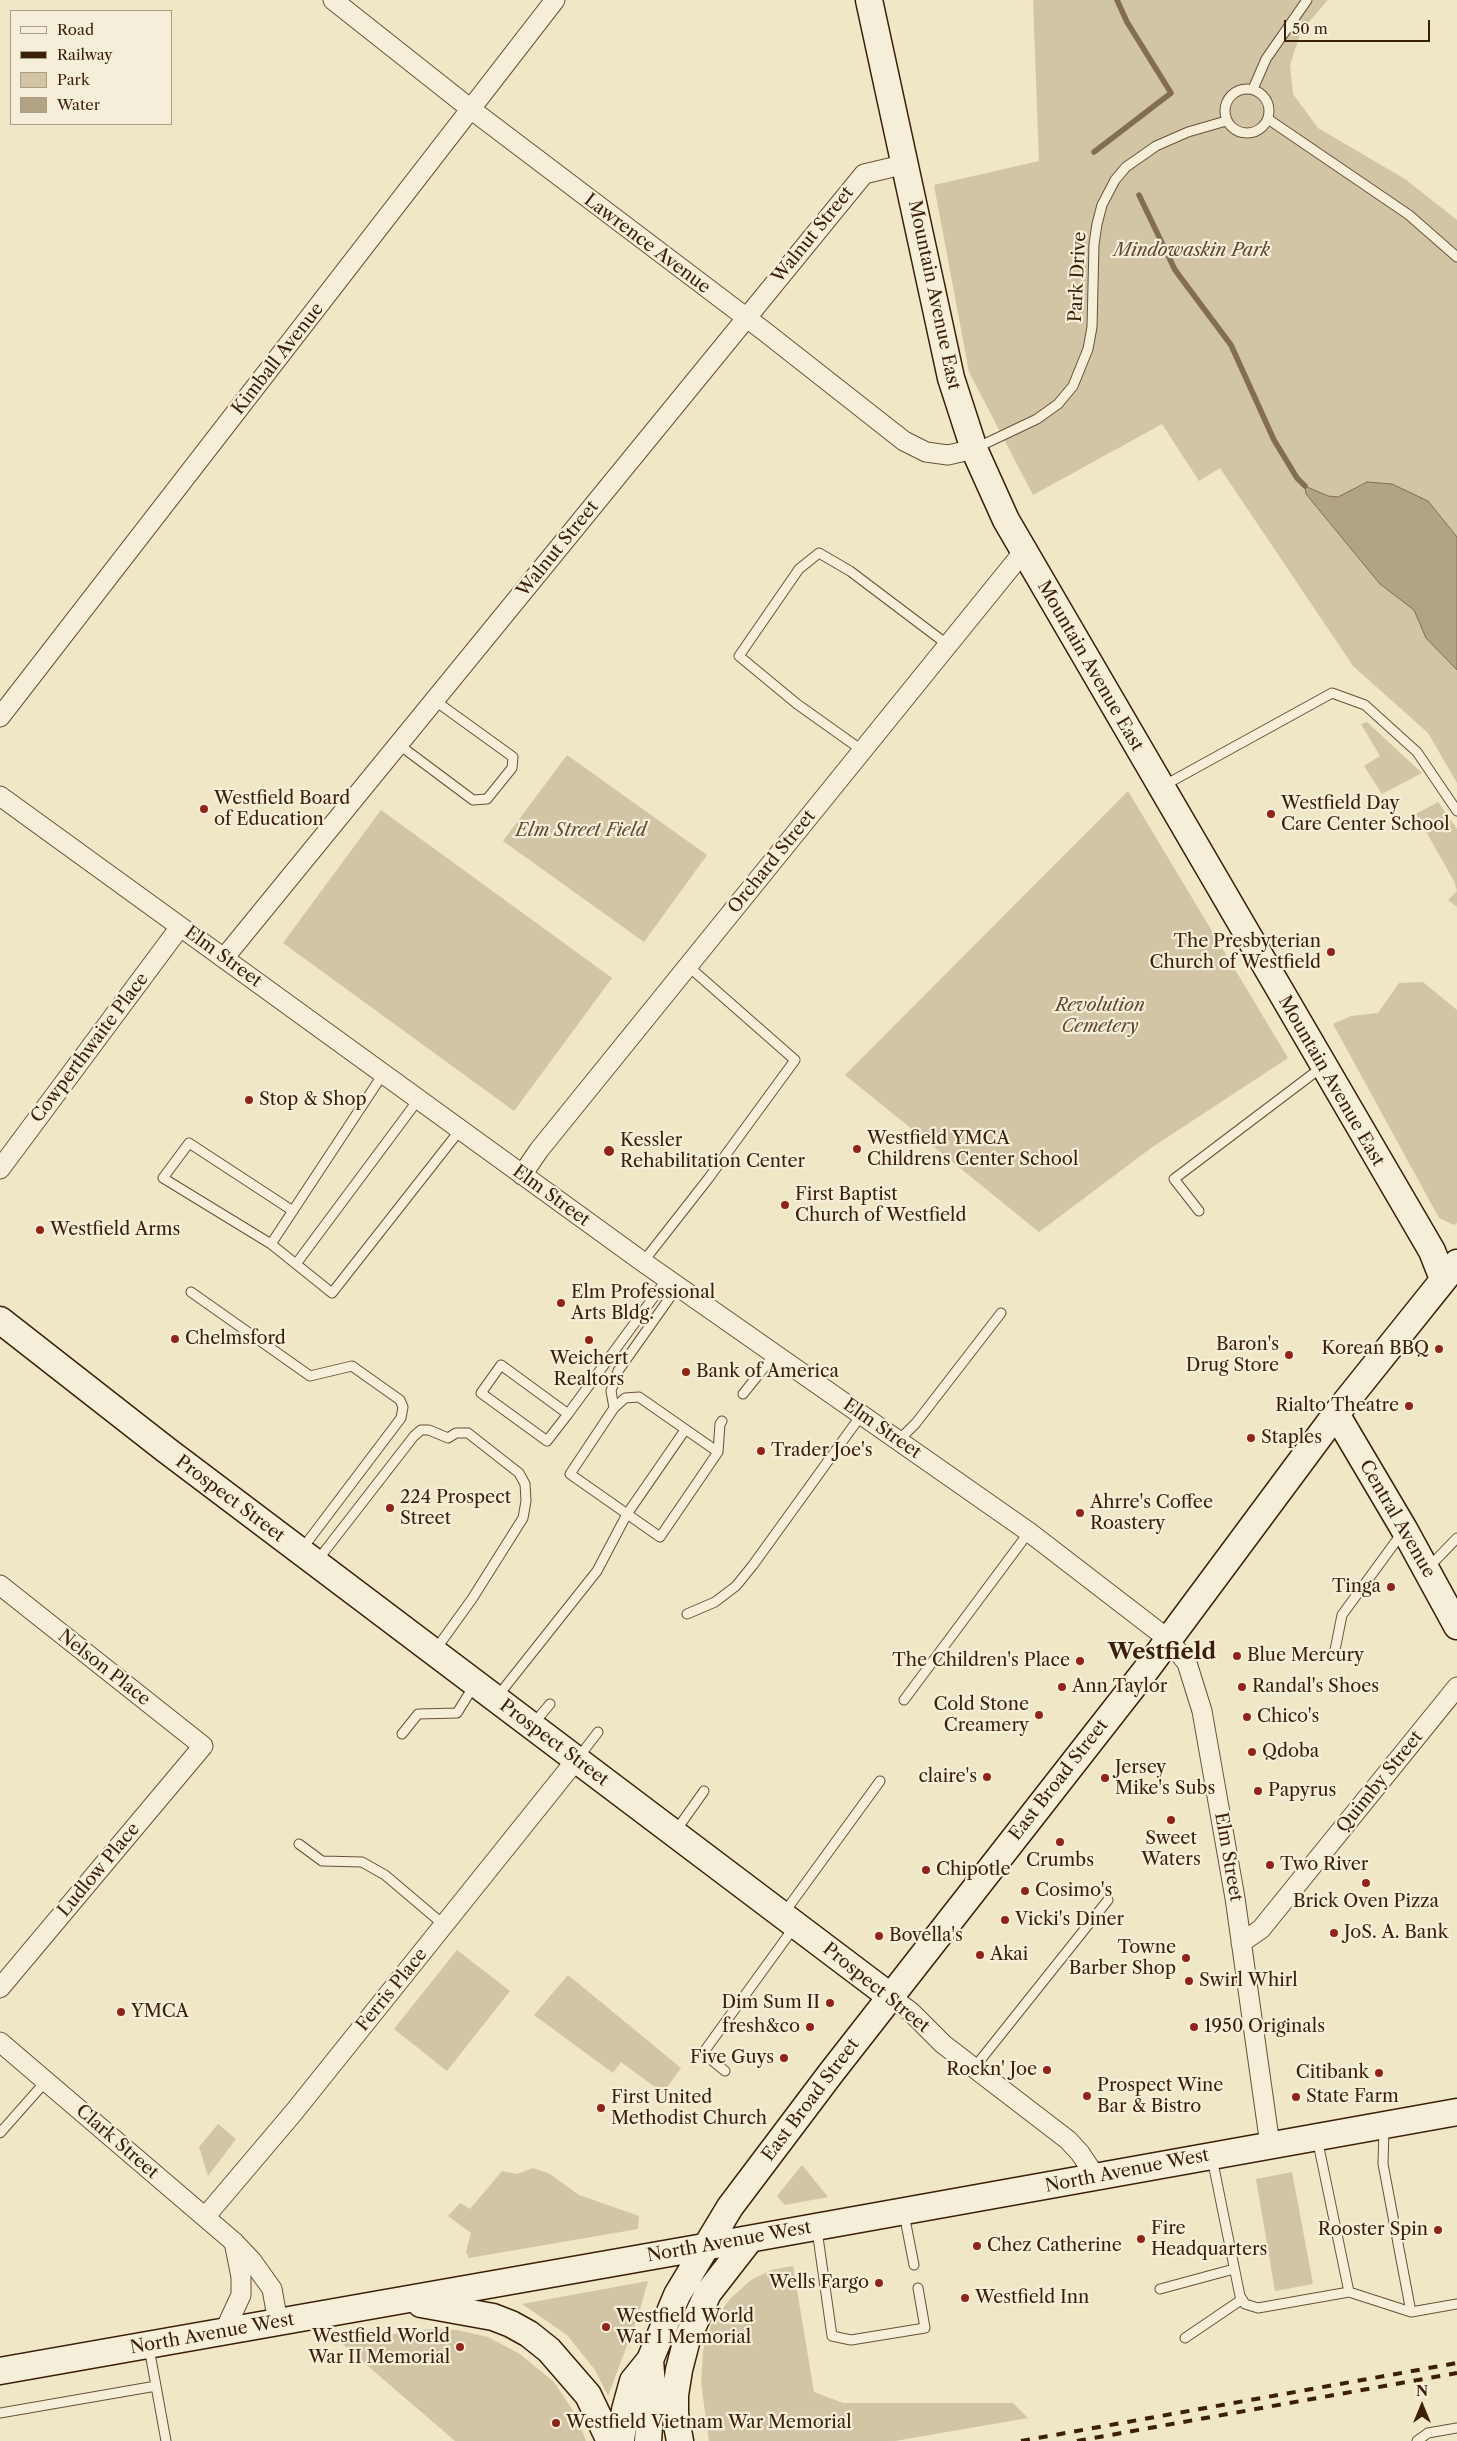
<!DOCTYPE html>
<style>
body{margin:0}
#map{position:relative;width:1457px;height:2441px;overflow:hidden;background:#efe7c5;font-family:"Libre Caslon Text",serif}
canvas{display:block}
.legend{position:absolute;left:10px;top:10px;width:162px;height:115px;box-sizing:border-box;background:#f5efd9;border:1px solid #ab9c86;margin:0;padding:6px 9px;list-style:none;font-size:15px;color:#3c1f09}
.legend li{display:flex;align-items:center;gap:10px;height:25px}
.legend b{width:25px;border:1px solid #ab9c86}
.north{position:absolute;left:1397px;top:2381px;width:50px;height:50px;-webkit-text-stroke:4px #f5efd9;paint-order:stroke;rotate:0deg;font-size:14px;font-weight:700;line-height:20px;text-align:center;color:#3c1f09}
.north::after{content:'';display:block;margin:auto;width:18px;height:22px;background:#3c1f09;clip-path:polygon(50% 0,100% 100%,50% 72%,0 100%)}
.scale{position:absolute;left:1284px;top:20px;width:146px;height:22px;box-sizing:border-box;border:2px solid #3c1f09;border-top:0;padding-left:6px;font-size:15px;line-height:18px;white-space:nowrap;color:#3c1f09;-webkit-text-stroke:4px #f5efd9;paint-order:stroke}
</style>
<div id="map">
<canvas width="1457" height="2441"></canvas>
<ul class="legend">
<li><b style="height:6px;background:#f5efd9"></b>Road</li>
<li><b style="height:6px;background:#3c1f09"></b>Railway</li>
<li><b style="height:14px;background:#d1c5a5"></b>Park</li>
<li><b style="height:14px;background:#b2a385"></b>Water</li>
</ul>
<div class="north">N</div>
<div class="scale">50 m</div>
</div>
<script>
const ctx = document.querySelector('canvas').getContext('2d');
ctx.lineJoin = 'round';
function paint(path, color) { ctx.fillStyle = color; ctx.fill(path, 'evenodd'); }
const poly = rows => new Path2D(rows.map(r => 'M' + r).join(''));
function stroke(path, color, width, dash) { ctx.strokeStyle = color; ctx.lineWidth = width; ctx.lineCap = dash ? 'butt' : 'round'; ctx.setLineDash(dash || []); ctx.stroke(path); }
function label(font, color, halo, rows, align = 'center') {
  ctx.font = font + ' "Libre Caslon Text",serif'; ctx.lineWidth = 4.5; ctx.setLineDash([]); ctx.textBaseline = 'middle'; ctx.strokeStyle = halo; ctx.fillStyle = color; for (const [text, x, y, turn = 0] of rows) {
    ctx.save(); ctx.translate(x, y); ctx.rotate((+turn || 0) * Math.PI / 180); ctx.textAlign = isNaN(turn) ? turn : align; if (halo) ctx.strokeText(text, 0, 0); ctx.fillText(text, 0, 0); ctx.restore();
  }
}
const green = poly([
 [1033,0,1328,0,1301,31,1290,65,1293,94,1318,128,1405,179,1457,220,1457,783,1428,733,1353,666,1220,468,1199,481,1162,424,1033,495,969,372,934,185,1039,161],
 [1367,722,1422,773,1382,794,1364,766,1380,756,1361,724],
 [567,755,707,855,644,942,503,841],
 [1128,791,1288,1058,1151,1148,1039,1232,845,1075],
 [1438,802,1457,829,1457,907,1448,900,1457,891,1454,881,1416,814],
 [381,810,612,978,514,1111,283,943],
 [1423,982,1457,1010,1457,1223,1454,1225,1439,1218,1333,1024,1351,1016,1378,1013,1399,983],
 [457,1950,510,1991,447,2071,394,2029],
 [568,1975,681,2068,663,2093,621,2062,613,2073,534,2015],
 [218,2124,236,2139,208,2176,199,2147],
 [802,2165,828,2197,785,2205,777,2196],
 [533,2168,550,2174,579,2195,639,2216,638,2229,469,2258,466,2252,471,2233,448,2216,460,2203,470,2209,502,2171,517,2174],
 [1292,2172,1313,2284,1275,2291,1256,2179],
 [793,2266,814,2392,843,2403,1013,2403,1028,2418,895,2441,709,2441,701,2383,703,2351,711,2325,730,2299,751,2280,771,2270],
 [648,2281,638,2316,608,2396,595,2370,567,2335,522,2304],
 [429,2329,457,2330,488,2337,520,2354,554,2382,576,2415,586,2441,455,2441,340,2342]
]);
const water = poly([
 [1367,482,1392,484,1428,501,1457,537,1457,670,1426,638,1414,610,1380,584,1306,494,1305,486,1328,496,1338,497,1367,482]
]);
const stream = poly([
 [1094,152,1171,93,1127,22,1117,0],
 [1139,195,1175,270,1231,345,1274,440,1297,478,1305,486]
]);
const lane = poly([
 '1225 111a22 22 0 1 1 44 0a22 22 0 1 1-44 0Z',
 [1253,89,1266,59,1307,0],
 [1268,119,1409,215,1457,257],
 [976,448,1037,419,1058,404,1073,386,1088,349,1092,327,1094,244,1097,224,1102,205,1115,180,1126,167,1156,146,1188,132,1226,121],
 [398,744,473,800,487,799,512,768,513,757,434,700],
 [863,751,797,704,739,656,799,569,819,553,850,571,948,645],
 [1163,786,1332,693,1365,705,1417,752,1457,811],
 [293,1211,189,1143,163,1178,271,1244,332,1293,460,1130],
 [1199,1211,1174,1179,1322,1067],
 [271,1244,383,1074],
 [643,1262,708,1179,795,1060,688,966],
 [296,1264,418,1100],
 [191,1292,310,1376,352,1366,400,1400,403,1407,401,1418,302,1549],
 [743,1394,775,1354],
 [614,1408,611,1391,618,1371,678,1286],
 [568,1414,501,1365,481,1393,547,1441,568,1414,667,1279],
 [899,1440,916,1423,1001,1313],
 [718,1452,639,1397,625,1398,614,1408,570,1474,660,1537,718,1452,720,1424,722,1421],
 [317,1561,414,1436,421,1430,429,1430,448,1438,456,1433,468,1433,519,1473,525,1484,526,1501,523,1518,472,1599,436,1649],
 [1428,1568,1457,1538],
 [687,1614,715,1602,736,1586,753,1565,862,1414],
 [1335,1650,1342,1615,1402,1533],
 [497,1697,597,1571,627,1514,685,1430],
 [904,1700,1029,1532],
 [534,1723,550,1704],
 [402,1734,418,1714,457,1713,475,1684],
 [578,1758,598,1732],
 [675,1832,704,1791],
 [299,1844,322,1861,362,1862,385,1875,444,1925],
 [784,1913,880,1781],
 [974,2068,1108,1900],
 [725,2071,703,2053,795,1926],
 [1384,2128,1383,2164,1411,2312],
 [0,2133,46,2081],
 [1212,2158,1240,2296,1245,2304,1258,2308,1349,2292,1317,2138],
 [904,2214,914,2265],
 [817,2230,832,2336,851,2340,925,2328,918,2288],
 [1160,2289,1234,2269],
 [1349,2292,1411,2312,1457,2304],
 [1185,2338,1241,2300],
 [156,2386,166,2441],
 [0,2413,156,2386,149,2348],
 [1417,2441,1428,2433,1457,2428]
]);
const street = poly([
 [333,0,472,110,764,331,904,441,926,452,948,455,974,449],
 [0,717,555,0],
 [0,796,643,1262,1029,1532,1168,1639,1187,1663,1202,1711,1235,1898,1270,2145],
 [224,958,864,174,906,164],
 [0,1169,180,927],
 [522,1175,539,1150,1024,551],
 [0,1585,203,1746,0,1988],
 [1241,1943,1261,1929,1457,1687],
 [891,1997,911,2012,943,2044,1068,2140,1080,2153,1096,2177],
 [0,2042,234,2242,252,2261,272,2289,278,2322],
 [205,2217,294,2112,576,1760],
 [224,2332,241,2295,241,2277,234,2242]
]);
const secondary = poly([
 [869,0,951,378,974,449,1006,520,1432,1251,1443,1279],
 [0,1320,165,1449,891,1997],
 [1336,1414,1404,1529,1457,1626],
 [421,2304,493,2317,511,2324,529,2334,549,2350,588,2395,610,2441],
 [0,2371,704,2247,1457,2112],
 [621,2441,625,2410,633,2381,650,2360,677,2295,730,2207,831,2073,1146,1670,1336,1414,1457,1263],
 [648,2441,652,2386,650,2360],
 [680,2441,675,2414,675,2395,679,2370,687,2339,708,2293,750,2239]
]);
const rail = poly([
 [1021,2441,1457,2363],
 [1077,2441,1457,2373]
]);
const markers = [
 [204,809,5,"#8f2418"],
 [1271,814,5,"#8f2418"],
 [1331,952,5,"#8f2418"],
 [249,1100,5,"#8f2418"],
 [857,1149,5,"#8f2418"],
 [609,1151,6,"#8f2418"],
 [785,1205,5,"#8f2418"],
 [40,1230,5,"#8f2418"],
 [561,1303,5,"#8f2418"],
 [175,1339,5,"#8f2418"],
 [589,1340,5,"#8f2418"],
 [1439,1349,5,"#8f2418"],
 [1289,1355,5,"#8f2418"],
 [686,1372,5,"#8f2418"],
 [1409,1406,5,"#8f2418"],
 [1251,1438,5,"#8f2418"],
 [761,1451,5,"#8f2418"],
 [390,1508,5,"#8f2418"],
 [1080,1513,5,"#8f2418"],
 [1391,1587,5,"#8f2418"],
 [1237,1656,5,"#8f2418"],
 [1080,1661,5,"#8f2418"],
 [1062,1687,5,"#8f2418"],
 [1242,1687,5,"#8f2418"],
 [1039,1715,5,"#8f2418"],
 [1247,1717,5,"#8f2418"],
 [1252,1752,5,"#8f2418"],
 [987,1777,5,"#8f2418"],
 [1105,1778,5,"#8f2418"],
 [1258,1791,5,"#8f2418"],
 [1171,1820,5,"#8f2418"],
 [1060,1842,5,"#8f2418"],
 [1270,1865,5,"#8f2418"],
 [926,1870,5,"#8f2418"],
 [1366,1883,5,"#8f2418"],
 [1025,1891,5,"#8f2418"],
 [1005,1920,5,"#8f2418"],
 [1334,1933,5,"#8f2418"],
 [879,1936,5,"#8f2418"],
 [980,1955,5,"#8f2418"],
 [1186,1958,5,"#8f2418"],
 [1189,1981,5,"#8f2418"],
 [830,2003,5,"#8f2418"],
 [121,2012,5,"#8f2418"],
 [810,2027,5,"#8f2418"],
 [1194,2027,5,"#8f2418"],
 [784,2058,5,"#8f2418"],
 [1047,2070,5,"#8f2418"],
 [1379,2073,5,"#8f2418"],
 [1087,2096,5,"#8f2418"],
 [1296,2097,5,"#8f2418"],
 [601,2108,5,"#8f2418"],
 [1438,2230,5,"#8f2418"],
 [1141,2239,5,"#8f2418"],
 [977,2246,5,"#8f2418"],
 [879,2283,5,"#8f2418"],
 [965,2298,5,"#8f2418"],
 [606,2327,5,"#8f2418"],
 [460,2347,5,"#8f2418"],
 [556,2423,5,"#8f2418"]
];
const streetNames = [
 ["Walnut Street",813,235,-51],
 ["Lawrence Avenue",647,244,37],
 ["Park Drive",1078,277,-87],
 ["Mountain Avenue East",934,295,78],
 ["Kimball Avenue",278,359,-52],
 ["Walnut Street",558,549,-51],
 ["Mountain Avenue East",1090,666,60],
 ["Orchard Street",772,862,-51],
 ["Elm Street",223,957,36],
 ["Cowperthwaite Place",90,1048,-53],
 ["Mountain Avenue East",1331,1081,60],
 ["Elm Street",551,1196,36],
 ["Elm Street",882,1429,35],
 ["Prospect Street",230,1499,37],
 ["Central Avenue",1397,1519,60],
 ["Nelson Place",104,1668,38],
 ["Prospect Street",554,1743,37],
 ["East Broad Street",1059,1780,-52],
 ["Quimby Street",1380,1782,-51],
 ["Elm Street",1228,1857,80],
 ["Ludlow Place",99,1870,-50],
 ["Prospect Street",876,1988,39],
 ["Ferris Place",392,1990,-51],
 ["East Broad Street",811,2100,-53],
 ["Clark Street",117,2142,41],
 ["North Avenue West",1127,2171,-11],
 ["North Avenue West",729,2242,-10],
 ["North Avenue West",212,2334,-10]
];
const parkNames = [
 ["Mindowaskin Park",1192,251],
 ["Elm Street Field",581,831],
 ["Revolution",1100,1006],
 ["Cemetery",1100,1027]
];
const poiNames = [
 ["Westfield Board",214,799],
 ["of Education",214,820],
 ["Westfield Day",1281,804],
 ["Care Center School",1281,825],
 ["The Presbyterian",1321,942,"right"],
 ["Church of Westfield",1321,963,"right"],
 ["Stop & Shop",259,1100],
 ["Westfield YMCA",867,1139],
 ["Childrens Center School",867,1160],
 ["Kessler",620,1141],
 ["Rehabilitation Center",620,1162],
 ["First Baptist",795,1195],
 ["Church of Westfield",795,1216],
 ["Westfield Arms",50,1230],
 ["Elm Professional",571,1293],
 ["Arts Bldg.",571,1314],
 ["Chelmsford",185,1339],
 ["Baron's",1279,1345,"right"],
 ["Drug Store",1279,1366,"right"],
 ["Korean BBQ",1429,1349,"right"],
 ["Weichert",589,1359,"center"],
 ["Realtors",589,1380,"center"],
 ["Bank of America",696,1372],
 ["Rialto Theatre",1399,1406,"right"],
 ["Staples",1261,1438],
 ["Trader Joe's",771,1451],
 ["224 Prospect",400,1498],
 ["Street",400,1519],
 ["Ahrre's Coffee",1090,1503],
 ["Roastery",1090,1524],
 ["Tinga",1381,1587,"right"],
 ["Blue Mercury",1247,1656],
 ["The Children's Place",1070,1661,"right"],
 ["Ann Taylor",1072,1687],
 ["Randal's Shoes",1252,1687],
 ["Cold Stone",1029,1705,"right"],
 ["Creamery",1029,1726,"right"],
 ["Chico's",1257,1717],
 ["Qdoba",1262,1752],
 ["Jersey",1115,1768],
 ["Mike's Subs",1115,1789],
 ["claire's",977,1777,"right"],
 ["Papyrus",1268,1791],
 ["Sweet",1171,1839,"center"],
 ["Waters",1171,1860,"center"],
 ["Crumbs",1060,1861,"center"],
 ["Two River",1280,1865],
 ["Chipotle",936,1870],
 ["Cosimo's",1035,1891],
 ["Brick Oven Pizza",1366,1902,"center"],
 ["Vicki's Diner",1015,1920],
 ["JoS. A. Bank",1344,1933],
 ["Bovella's",889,1936],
 ["Towne",1176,1948,"right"],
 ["Barber Shop",1176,1969,"right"],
 ["Akai",990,1955],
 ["Swirl Whirl",1199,1981],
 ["Dim Sum II",820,2003,"right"],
 ["YMCA",131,2012],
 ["fresh&co",800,2027,"right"],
 ["1950 Originals",1204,2027],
 ["Five Guys",774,2058,"right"],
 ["Rockn' Joe",1037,2070,"right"],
 ["Citibank",1369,2073,"right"],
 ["Prospect Wine",1097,2086],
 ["Bar & Bistro",1097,2107],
 ["State Farm",1306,2097],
 ["First United",611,2098],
 ["Methodist Church",611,2119],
 ["Fire",1151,2229],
 ["Headquarters",1151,2250],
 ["Rooster Spin",1428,2230,"right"],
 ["Chez Catherine",987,2246],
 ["Wells Fargo",869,2283,"right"],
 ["Westfield Inn",975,2298],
 ["Westfield World",616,2317],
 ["War I Memorial",616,2338],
 ["Westfield World",450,2337,"right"],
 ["War II Memorial",450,2358,"right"],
 ["Westfield Vietnam War Memorial",566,2423]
];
const districtNames = [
 ["Westfield",1162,1653]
];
paint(green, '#d1c5a5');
paint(water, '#b2a385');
stroke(water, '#836e53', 1);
stroke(stream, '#836e53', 5.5);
stroke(lane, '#695138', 11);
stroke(street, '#695138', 21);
stroke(secondary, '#3c1f09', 29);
stroke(lane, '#f5efd9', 9);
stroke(street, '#f5efd9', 19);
stroke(secondary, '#f5efd9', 26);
stroke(rail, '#3c1f09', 4, [9, 9]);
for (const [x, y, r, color] of markers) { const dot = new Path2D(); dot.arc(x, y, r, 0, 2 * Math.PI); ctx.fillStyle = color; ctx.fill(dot); stroke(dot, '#f5efd9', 2); }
label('18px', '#3c1f09', '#f5efd9', streetNames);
label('italic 18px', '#614830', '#f5efd9', parkNames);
label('18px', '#3c1f09', '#f5efd9', poiNames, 'left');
label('bold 22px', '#3c1f09', '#f5efd9', districtNames);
</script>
